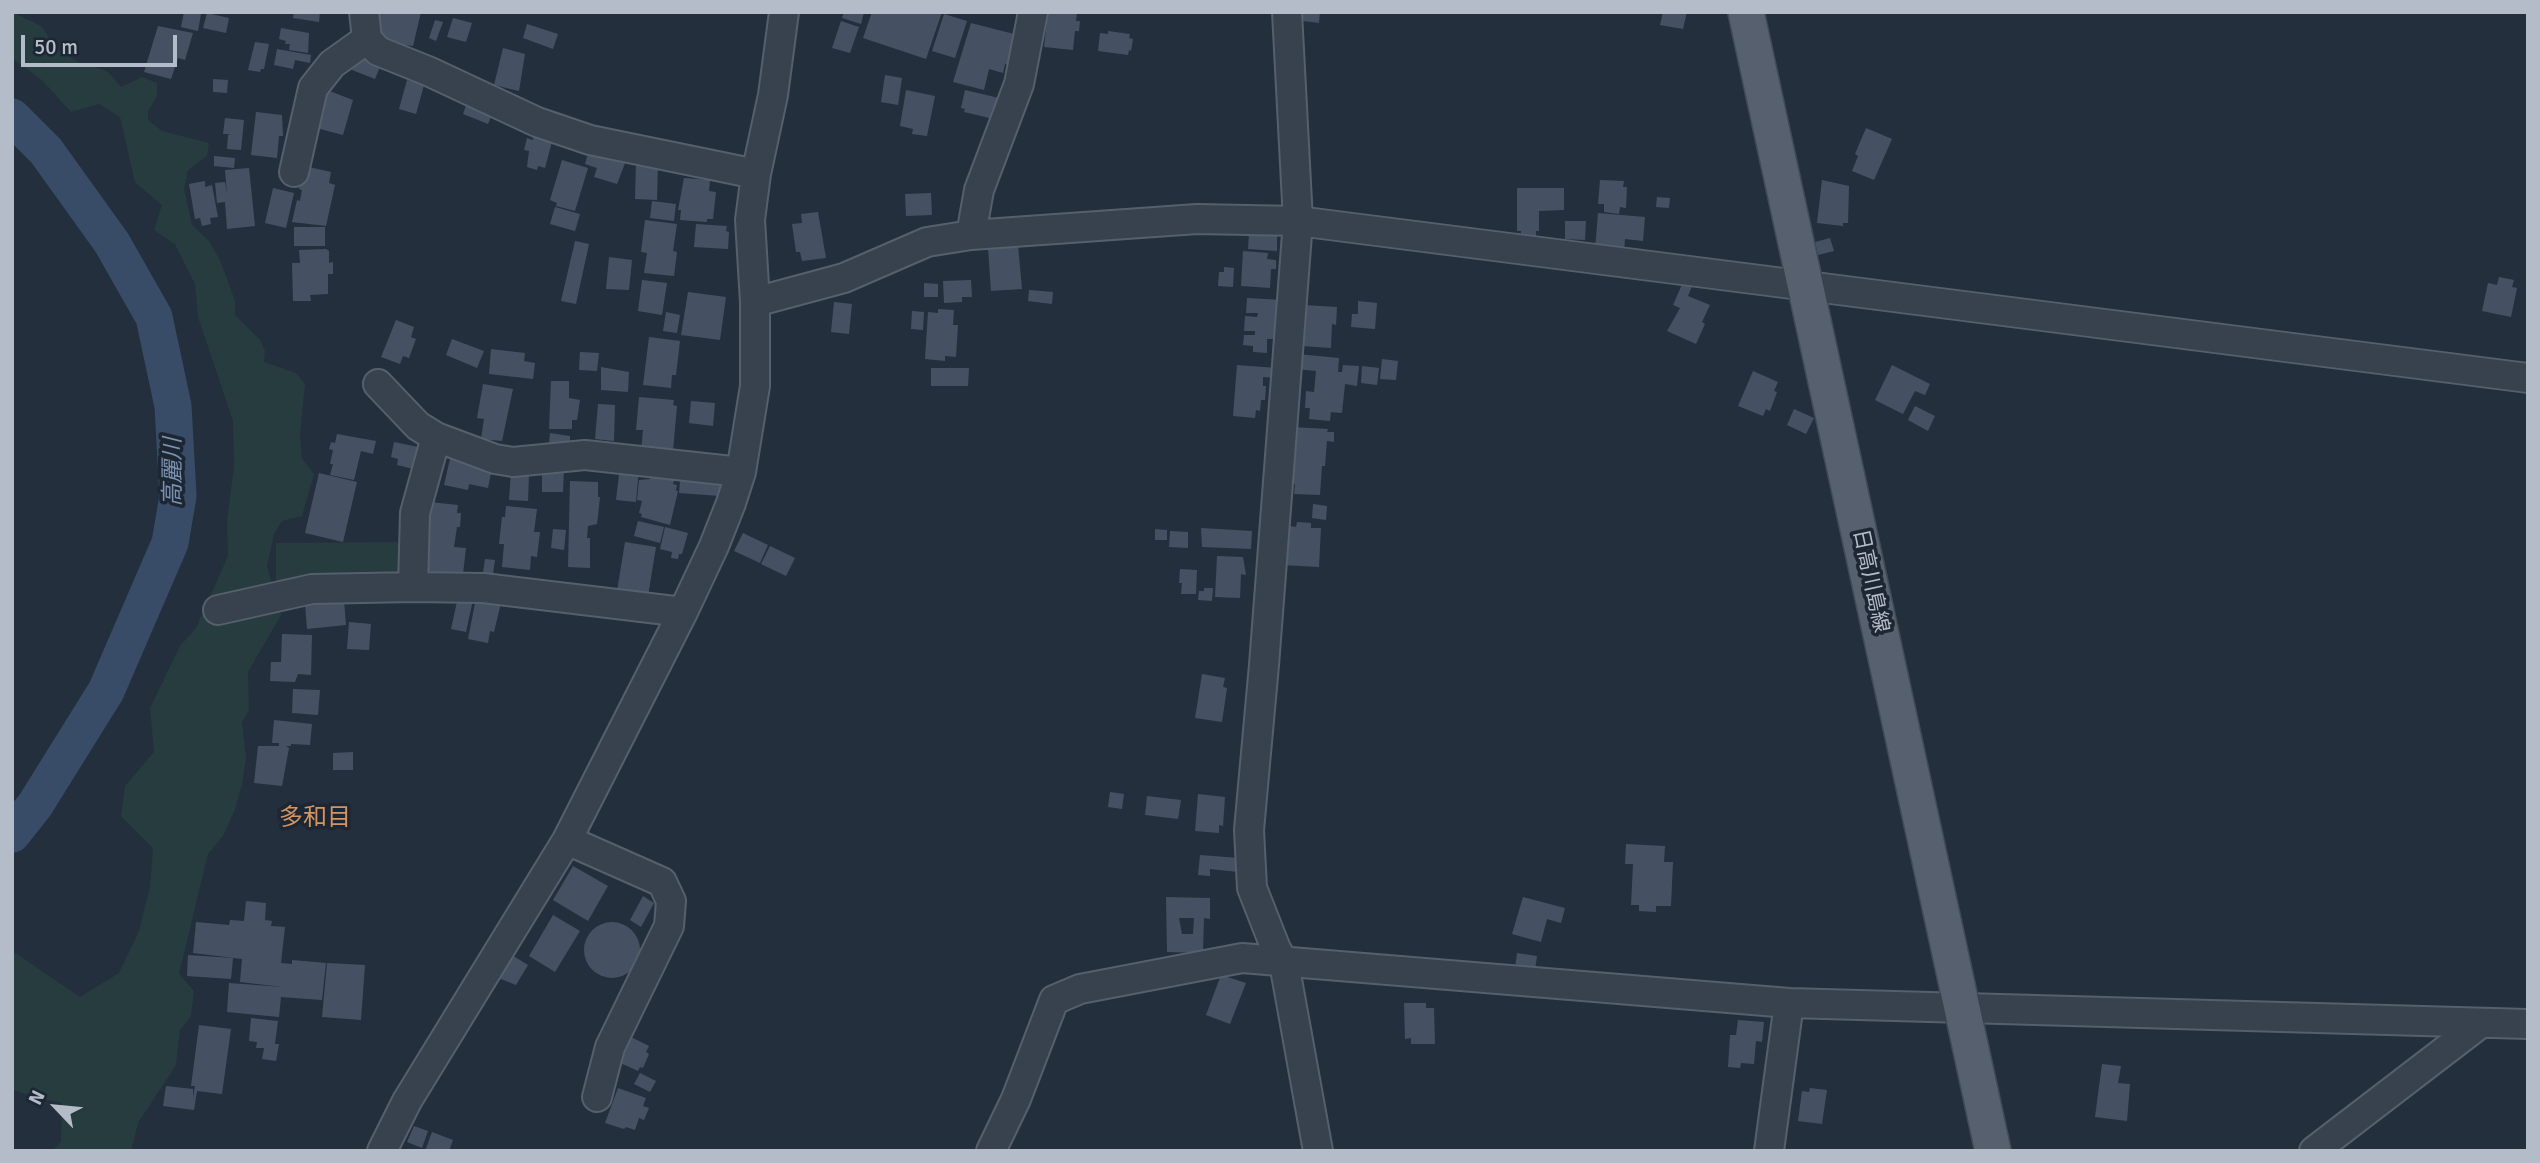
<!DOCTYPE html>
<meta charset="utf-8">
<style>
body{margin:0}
#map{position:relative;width:2540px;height:1163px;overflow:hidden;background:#242f3e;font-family:Signika,sans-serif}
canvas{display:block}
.frame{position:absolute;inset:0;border:14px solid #b4bcc9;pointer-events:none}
.north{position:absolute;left:21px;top:1072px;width:70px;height:70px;-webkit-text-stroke:5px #1d2633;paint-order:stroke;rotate:296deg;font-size:19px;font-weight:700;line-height:28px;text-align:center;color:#b4bcc9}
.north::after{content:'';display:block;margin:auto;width:24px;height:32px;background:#b4bcc9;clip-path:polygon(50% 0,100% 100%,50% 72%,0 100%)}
.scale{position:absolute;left:21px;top:35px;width:156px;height:32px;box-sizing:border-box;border:4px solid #b4bcc9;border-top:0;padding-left:9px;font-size:21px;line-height:24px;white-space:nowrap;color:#b4bcc9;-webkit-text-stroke:5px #1d2633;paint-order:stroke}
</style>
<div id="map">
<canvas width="2540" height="1163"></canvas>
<div class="frame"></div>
<div class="north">N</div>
<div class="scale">50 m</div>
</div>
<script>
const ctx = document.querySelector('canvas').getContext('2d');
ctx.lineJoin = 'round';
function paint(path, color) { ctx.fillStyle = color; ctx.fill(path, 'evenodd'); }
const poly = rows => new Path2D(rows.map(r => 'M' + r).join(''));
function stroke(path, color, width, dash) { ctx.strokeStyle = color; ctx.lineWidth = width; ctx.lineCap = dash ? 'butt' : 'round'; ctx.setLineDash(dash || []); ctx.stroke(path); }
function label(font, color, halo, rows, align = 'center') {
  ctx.font = font + ' Signika,"Noto Sans JP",sans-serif'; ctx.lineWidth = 7; ctx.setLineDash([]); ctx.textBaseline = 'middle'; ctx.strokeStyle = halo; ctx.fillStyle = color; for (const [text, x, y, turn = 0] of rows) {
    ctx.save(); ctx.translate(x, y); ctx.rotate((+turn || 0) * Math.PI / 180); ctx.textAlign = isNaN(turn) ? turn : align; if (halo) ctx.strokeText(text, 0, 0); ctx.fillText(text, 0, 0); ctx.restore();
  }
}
const green = poly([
 [12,12,41,26,58,50,80,63,107,71,121,87,142,77,157,83,157,96,148,111,148,120,162,131,209,143,207,156,188,170,184,189,192,225,209,241,220,260,235,301,235,315,260,340,265,351,264,362,296,373,305,384,300,435,302,458,314,474,302,516,282,521,274,534,267,566,281,615,248,672,249,710,242,723,246,758,242,785,234,812,223,836,208,854,179,974,194,991,191,1016,180,1030,176,1065,138,1123,131,1151,52,1151,61,1142,62,1103,30,1096,12,1089,12,954,17,954,80,997,119,973,139,931,150,887,153,848,121,816,125,786,154,752,150,708,180,646,196,628,228,556,227,521,234,467,233,421,198,317,195,284,175,244,154,230,162,205,135,182,120,117,99,104,71,112,43,81,12,58],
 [408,542,407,582,276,583,276,543]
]);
const river = poly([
 [12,117,46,151,112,243,154,317,173,406,178,496,170,543,106,691,35,805,12,834]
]);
const building = poly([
 [184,12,201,14,198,31,181,27],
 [294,12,320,12,319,22,293,18],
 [377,12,421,12,413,46,379,42,381,22,376,21],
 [844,12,864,12,861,24,842,18],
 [872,12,942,12,926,59,863,38],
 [1048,12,1077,12,1076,21,1080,21,1079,31,1075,31,1073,50,1044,47],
 [1296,12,1320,12,1319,23,1295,20],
 [1663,12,1687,12,1683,29,1660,25],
 [207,13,229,18,226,33,203,28],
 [944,14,967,21,955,58,932,51],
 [453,18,472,23,466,42,447,37],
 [435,20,443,22,436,41,429,38],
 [841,21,859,27,850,53,832,48],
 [971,23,1018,35,1010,66,1005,64,1003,73,989,69,984,90,953,82],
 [527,24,558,34,553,49,523,38],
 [158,26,193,33,185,60,178,58,171,79,144,72],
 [281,28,309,33,308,53,289,50,290,44,285,44,286,41,279,39],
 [1108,31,1130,34,1129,38,1133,39,1131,51,1129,50,1128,55,1098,51,1100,33,1108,34],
 [255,42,269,44,264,69,261,69,260,72,248,70],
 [503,48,525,54,519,91,494,85],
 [277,49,311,55,310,63,295,60,293,69,274,65],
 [359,53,382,62,375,79,352,70],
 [885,75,902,78,898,105,881,102],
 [213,79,228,80,227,93,213,92],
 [407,80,424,85,416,114,399,109],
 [327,90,353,100,343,135,316,128],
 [906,90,935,96,927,136,912,134,913,129,900,126],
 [965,90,999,98,994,119,964,112,965,109,961,108],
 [469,97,495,107,488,124,463,114],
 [256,112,282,115,283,136,279,136,277,158,251,155],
 [225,118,244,120,241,150,227,149,228,135,231,134,223,134],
 [1866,128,1892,139,1874,180,1852,171,1858,156,1855,154],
 [535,129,554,134,545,168,538,166,537,170,527,167,529,151,524,150,527,138,533,140],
 [590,146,627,158,617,184,594,177,597,168,585,164],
 [214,156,235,158,234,168,214,166],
 [562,160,588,168,575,211,556,206,557,203,550,200],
 [636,161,658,162,657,200,635,199],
 [304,166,331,172,329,183,335,185,326,226,292,222,297,200,300,201,302,190,299,189],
 [249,168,255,226,227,229,225,202,217,203,215,183,225,182,227,194,225,170],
 [684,178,710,180,709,191,716,192,713,219,707,219,707,222,680,220,681,210,678,210],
 [1600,180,1624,181,1623,187,1627,187,1626,208,1620,207,1619,214,1604,212,1604,204,1598,204],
 [1822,180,1849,186,1848,223,1843,223,1843,226,1817,223],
 [205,181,205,187,212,185,218,217,210,218,211,224,202,226,200,218,195,219,189,184],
 [273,188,294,193,286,228,265,223],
 [1517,188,1564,188,1564,210,1539,211,1539,231,1536,231,1536,240,1521,240,1521,231,1517,231],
 [931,193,932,215,906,216,905,194],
 [1657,197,1670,198,1669,208,1656,207],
 [652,201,676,204,674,221,650,218],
 [555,207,580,214,575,231,550,224],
 [818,212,826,258,802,261,800,252,796,252,792,224,802,223,801,214],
 [1598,213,1645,217,1643,241,1625,239,1624,252,1595,250],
 [645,220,677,224,673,251,677,252,674,276,644,273,647,253,641,252],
 [1565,221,1586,221,1585,240,1565,239],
 [696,224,727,226,726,231,729,232,728,249,694,247],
 [294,227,325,227,325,246,294,246],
 [1249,233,1277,234,1277,251,1248,249],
 [1830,238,1834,251,1818,255,1815,242],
 [575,241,589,244,576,304,561,301],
 [1018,245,1022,289,991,291,988,248],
 [326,249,329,251,329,263,333,262,333,274,328,274,328,294,310,295,311,301,293,301,292,263,300,263,299,250],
 [1243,251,1268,253,1267,259,1276,260,1276,269,1271,269,1270,288,1241,286],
 [609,257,632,260,629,290,606,289],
 [1224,267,1234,268,1233,287,1218,286,1219,272,1224,272],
 [2499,277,2514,280,2512,287,2517,288,2511,317,2482,311,2488,283,2497,285],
 [642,280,667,283,662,315,638,311],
 [971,280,972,297,962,297,962,302,944,303,943,281],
 [1683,282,1692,286,1688,296,1710,305,1702,322,1705,324,1696,344,1667,331,1680,308,1673,305],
 [924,283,938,284,938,297,924,297],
 [1029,290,1053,292,1052,304,1028,301],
 [688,292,726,297,720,340,681,335],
 [1247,298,1283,300,1281,339,1267,339,1267,353,1253,352,1253,346,1243,345,1244,335,1255,335,1255,331,1244,331,1245,316,1257,317,1258,313,1246,313],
 [1358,301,1377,303,1375,329,1351,327,1352,314,1358,314],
 [834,302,852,304,849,334,831,332],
 [1304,305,1337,307,1336,325,1332,324,1331,348,1302,346],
 [938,309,954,310,953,325,958,325,956,357,945,356,945,361,925,359,928,312,938,313],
 [912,311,924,312,923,330,911,329],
 [666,312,680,315,677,333,663,331],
 [396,320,414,327,411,337,416,339,409,358,403,356,400,364,381,357],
 [649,337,680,341,676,375,672,375,671,388,643,385],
 [452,339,484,351,477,368,446,355],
 [491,349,525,353,524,361,535,363,533,379,489,374],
 [580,352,599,353,597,371,579,370],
 [1297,354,1339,358,1338,372,1342,372,1343,365,1359,366,1357,386,1345,384,1342,413,1331,412,1330,421,1309,419,1310,408,1305,408,1306,391,1314,392,1316,371,1296,369],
 [1382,359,1398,361,1396,380,1380,379],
 [1237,365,1277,368,1277,378,1263,377,1263,386,1266,386,1265,400,1261,400,1260,411,1256,410,1255,418,1233,416],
 [1892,365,1930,384,1925,395,1915,391,1903,414,1875,400],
 [1362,366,1379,368,1377,385,1361,383],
 [601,367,629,372,628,392,601,390],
 [931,368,969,368,968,386,931,386],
 [1753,371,1778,382,1774,391,1777,392,1770,411,1766,409,1763,416,1738,406],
 [551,381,569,381,569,398,580,400,577,420,572,420,572,429,549,429],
 [483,384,513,389,502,441,481,439,484,419,477,418],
 [639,397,674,400,673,405,677,406,673,451,641,451,643,430,636,430],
 [691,401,715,403,713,426,689,423],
 [598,404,615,405,614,441,595,439],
 [1915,406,1935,416,1928,431,1908,420],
 [1794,409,1814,418,1806,434,1787,425],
 [1291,427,1328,429,1327,432,1334,432,1334,442,1327,441,1325,466,1322,466,1320,495,1294,494,1295,484,1288,483],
 [550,433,570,436,570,454,548,453],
 [337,434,376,441,373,454,361,451,354,480,330,475,333,464,330,464,333,450,329,449,331,442,335,443],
 [394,442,423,448,418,470,397,465,398,459,391,457],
 [450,459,492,468,488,488,469,484,468,490,444,485],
 [620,466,639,468,636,502,616,500],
 [542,469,564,469,563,492,542,492],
 [681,470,723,476,720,496,679,493],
 [511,471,529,475,528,501,509,500],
 [652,471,675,477,673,484,677,485,676,490,672,489,678,491,670,525,641,517,642,514,639,513,642,501,637,500,639,480,650,479],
 [319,473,357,482,343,542,305,533],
 [570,481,598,482,598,497,600,497,597,524,588,526,587,538,590,538,590,568,568,567],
 [430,502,458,505,457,513,461,513,460,527,457,527,454,547,466,548,463,574,423,571,423,522],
 [1313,504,1327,506,1326,520,1312,518],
 [506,506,537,509,534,532,540,532,537,557,531,556,530,570,502,567,504,544,499,544,502,517,505,517],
 [638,521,664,527,660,543,634,536],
 [1297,522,1311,523,1311,528,1321,528,1319,567,1282,565,1283,551,1288,551,1290,526,1296,527],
 [665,527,688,533,682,554,679,554,678,559,671,558,672,552,660,549],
 [1201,528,1252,531,1251,549,1202,547],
 [553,529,566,530,564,550,551,548],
 [1155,529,1167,530,1167,540,1155,540],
 [1170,531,1188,532,1188,548,1169,547],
 [743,533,768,545,760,563,734,551],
 [625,542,656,547,648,596,617,591],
 [770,546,795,558,786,576,761,564],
 [1217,556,1243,557,1246,575,1241,574,1240,598,1215,597],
 [485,559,495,560,492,580,482,579],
 [1180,569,1197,570,1196,594,1181,594,1182,583,1179,583],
 [1204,588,1213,588,1212,601,1198,600,1199,591,1204,591],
 [458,597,473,600,466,632,451,629],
 [476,598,501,603,494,632,490,631,488,643,468,639],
 [344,600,346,625,307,629,305,604],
 [349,622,371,624,369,650,347,649],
 [282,634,312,635,311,675,298,674,295,682,270,681,271,662,281,662],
 [1202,674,1225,678,1223,687,1227,688,1222,722,1195,718],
 [293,689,320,690,318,715,292,713],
 [274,720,312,724,310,745,291,744,291,746,286,746,289,748,282,786,254,783,258,746,279,746,279,743,272,743],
 [353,752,353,770,333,770,333,753],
 [1110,792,1124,794,1122,809,1108,807],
 [1198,794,1225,797,1223,826,1219,825,1219,833,1195,831],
 [1147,796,1181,800,1178,819,1145,815],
 [1626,844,1665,846,1664,862,1673,862,1671,906,1656,906,1656,912,1639,911,1639,905,1631,905,1633,864,1625,864],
 [1200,855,1239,858,1238,872,1210,869,1210,876,1198,875],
 [573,866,608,886,588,921,553,900],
 [643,896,654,903,641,927,630,920],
 [1166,897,1210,898,1210,919,1204,918,1203,953,1167,952],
 [1179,918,1194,918,1193,934,1182,934],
 [1523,897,1565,908,1561,923,1547,919,1541,942,1512,934],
 [246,901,266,903,265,920,272,921,271,926,285,927,281,963,292,964,292,960,326,963,322,1000,281,997,279,1017,227,1012,229,983,283,987,240,982,242,959,193,953,196,922,229,925,230,920,244,921],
 [553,915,580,931,555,972,529,956],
 '584 950a28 28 0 1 1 56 0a28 28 0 1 1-56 0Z',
 [1517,953,1537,956,1535,970,1515,968],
 [510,954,528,965,516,985,496,977],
 [188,955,233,958,231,979,187,976],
 [327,963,365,965,361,1020,322,1017],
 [1221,975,1246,983,1230,1024,1206,1015],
 [1404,1003,1426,1003,1426,1008,1434,1008,1435,1044,1411,1044,1411,1038,1405,1039],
 [251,1018,278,1021,275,1044,279,1044,276,1061,262,1059,264,1048,256,1048,257,1042,249,1041],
 [1738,1020,1764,1022,1762,1042,1756,1041,1754,1064,1741,1063,1740,1068,1728,1067,1730,1035,1736,1035],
 [199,1025,231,1029,222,1094,197,1091,194,1110,163,1106,166,1086,193,1089,193,1098,195,1086,191,1086],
 [629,1036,649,1046,646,1052,649,1054,643,1068,640,1067,638,1071,616,1061],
 [2102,1064,2121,1066,2118,1083,2130,1084,2127,1121,2095,1117],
 [640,1073,656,1081,650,1092,634,1084],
 [618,1088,646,1098,643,1106,649,1108,644,1120,639,1118,635,1130,626,1127,624,1129,605,1123],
 [1810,1088,1827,1090,1822,1124,1798,1121,1802,1091,1809,1092],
 [414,1126,428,1131,422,1148,407,1142],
 [432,1132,453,1140,449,1151,425,1151]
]);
const minor = poly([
 [364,12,367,39,378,51,428,71,537,122,590,140,756,174],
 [1287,12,1298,221,1264,665,1249,830,1252,888,1276,949,1284,963,1318,1151],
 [294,172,313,88,332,64,367,39],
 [971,235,979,190,1019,84,1033,12],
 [755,302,844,278,927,242,971,235,1197,219,1298,221,2528,378],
 [378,384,418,426,436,437],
 [413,587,415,513,436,437,495,459,513,462,585,455,741,472],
 [218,610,312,589,413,587,483,588,683,612],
 [567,840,662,882,671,901,669,926,610,1047,597,1097],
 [382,1151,407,1101,567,840,683,612,714,546,731,503,741,472,755,386,755,302,750,220,756,174,773,95,784,12],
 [991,1151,1016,1099,1054,1000,1080,989,1242,958,1789,1003,2528,1024],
 [1769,1151,1789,1003],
 [2314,1151,2481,1023]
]);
const major = poly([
 [1746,12,1993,1151]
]);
const streetNames = [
 ["日高川島線",1870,581,78]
];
const waterNames = [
 ["高麗川",174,472,-90]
];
const quarterNames = [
 ["多和目",315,819]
];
paint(green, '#263c3f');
stroke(river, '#394c67', 37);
paint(building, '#455162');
stroke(minor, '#565f6c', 32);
stroke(major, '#414a57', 38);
stroke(minor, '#38414e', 28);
stroke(major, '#56606e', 35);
label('21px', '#b4bcc9', '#1d2633', streetNames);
label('italic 23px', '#7c92b1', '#1d2633', waterNames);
label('24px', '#d59563', '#1d2633', quarterNames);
</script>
